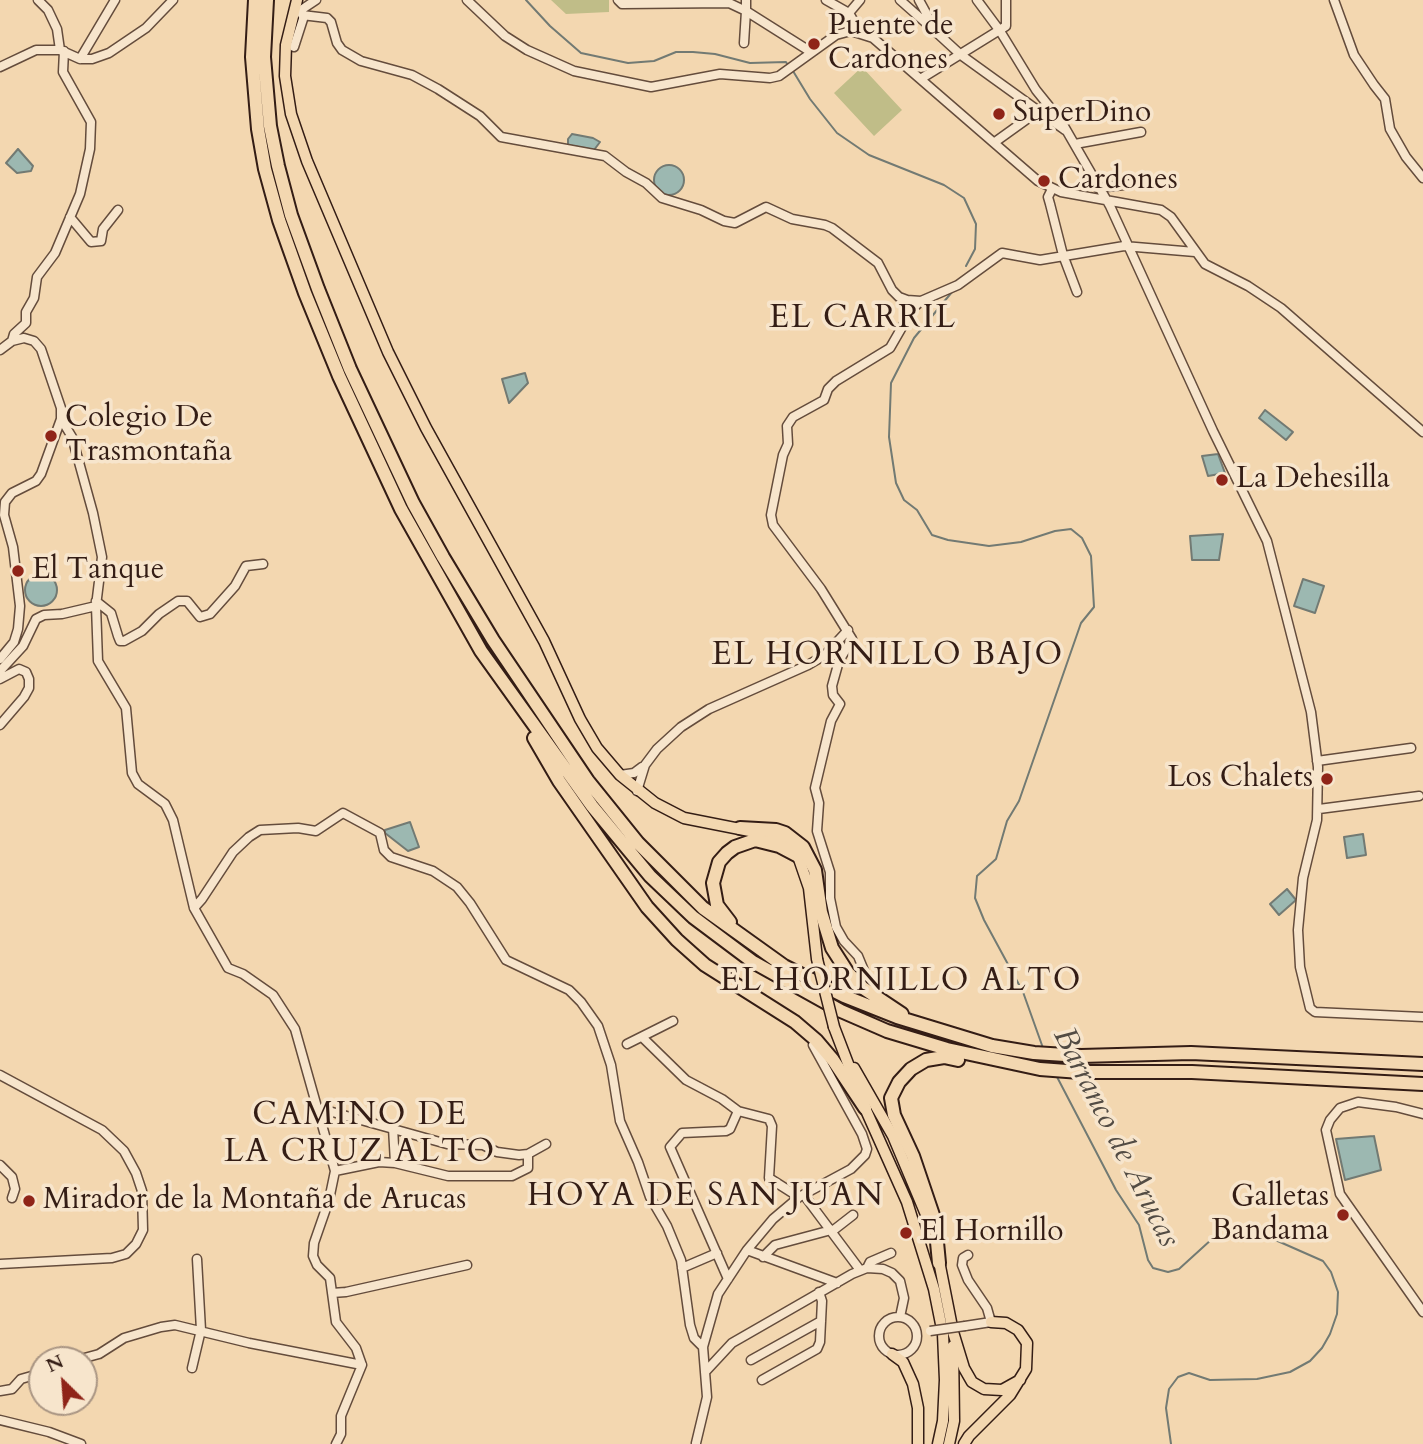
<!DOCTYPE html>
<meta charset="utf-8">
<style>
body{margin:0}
#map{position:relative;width:1423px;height:1444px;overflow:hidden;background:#f3d7b0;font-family:Cardo,serif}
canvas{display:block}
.north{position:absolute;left:28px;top:1346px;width:70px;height:70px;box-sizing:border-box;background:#f7e5cc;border:2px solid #a99583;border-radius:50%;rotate:335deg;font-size:19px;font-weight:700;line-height:28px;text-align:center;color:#341d15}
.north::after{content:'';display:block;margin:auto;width:24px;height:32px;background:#8f2418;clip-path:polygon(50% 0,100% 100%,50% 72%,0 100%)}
</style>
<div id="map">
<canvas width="1423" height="1444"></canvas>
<div class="north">N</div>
</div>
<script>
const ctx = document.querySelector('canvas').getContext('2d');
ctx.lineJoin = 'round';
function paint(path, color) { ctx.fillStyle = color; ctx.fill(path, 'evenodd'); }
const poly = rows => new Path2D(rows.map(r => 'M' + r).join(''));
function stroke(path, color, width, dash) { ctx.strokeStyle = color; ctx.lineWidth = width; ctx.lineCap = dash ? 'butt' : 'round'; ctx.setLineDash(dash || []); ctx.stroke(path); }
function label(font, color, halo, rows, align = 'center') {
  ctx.font = font + ' Cardo,serif'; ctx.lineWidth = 7; ctx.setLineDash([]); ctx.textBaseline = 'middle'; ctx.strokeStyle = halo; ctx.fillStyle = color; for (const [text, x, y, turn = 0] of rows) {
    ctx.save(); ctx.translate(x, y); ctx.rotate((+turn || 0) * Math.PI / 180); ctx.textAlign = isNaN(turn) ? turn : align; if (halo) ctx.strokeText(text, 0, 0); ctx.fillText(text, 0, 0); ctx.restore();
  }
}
const green = poly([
 [551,0,609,0,609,12,566,14],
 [862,67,902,110,874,136,834,93]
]);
const water = poly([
 [572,134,593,138,600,142,594,150,568,145,568,139,572,134],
 [18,149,33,166,31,171,17,173,6,163,18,149],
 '654 180a15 15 0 1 1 30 0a15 15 0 1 1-30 0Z',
 [525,373,528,383,509,403,502,379,525,373],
 [1265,410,1293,432,1286,440,1259,418,1265,410],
 [1218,454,1225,473,1208,476,1202,456,1218,454],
 [1223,534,1219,560,1192,560,1190,536,1223,534],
 '25 590a16 16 0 1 1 32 0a16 16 0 1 1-32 0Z',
 [1303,579,1324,586,1315,613,1294,606,1303,579],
 [410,822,419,847,408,851,385,833,385,830,410,822],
 [1363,834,1366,855,1347,858,1344,837,1363,834],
 [1287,889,1296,900,1279,915,1270,904,1287,889],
 [1374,1136,1381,1170,1345,1180,1336,1139,1374,1136]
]);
const stream = poly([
 [526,0,550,26,581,53,628,63,654,61,676,52,693,52,715,54,750,63,786,62,789,67],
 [793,71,810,99,837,133,869,155,944,185,964,198,976,224,975,249,966,266],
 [952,292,914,338,891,383,889,437,896,483,904,500,917,510,932,535,948,540,989,546,1021,542,1055,531,1071,529,1082,538,1091,556,1094,607,1081,623,1019,801,1007,821,996,859,977,876,975,898,984,920,1023,992,1043,1048],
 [1056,1075,1116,1190,1139,1225,1148,1260,1153,1268,1168,1272,1179,1269,1212,1239,1238,1231,1264,1235,1323,1261,1331,1272,1338,1292,1337,1314,1330,1334,1322,1348,1310,1361,1290,1372,1257,1379,1210,1380,1189,1373,1178,1377,1169,1389,1166,1408,1171,1444]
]);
const minor = poly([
 [38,0,48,10,57,29,60,50],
 [316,0,301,10,302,15,327,18,331,22,337,43,342,50,361,61,412,75,438,89,480,116,501,137,605,156,626,172,646,183,662,198,701,210,724,221,735,223,766,207,792,219,825,225,832,228,878,263,892,290,899,297,907,300,921,301,958,285,1002,253,1040,260,1124,246,1195,252],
 [467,0,505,36,527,50,574,71,651,87,720,74,770,78,779,76,836,35,851,31,873,38,1038,181,1061,192,1161,210,1171,217,1205,264,1248,286,1281,308,1423,432],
 [618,0,622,4,729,3,746,11,744,43],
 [746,0,746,11,811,52],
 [826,0,849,13,860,32],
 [900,0,935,31],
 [919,0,937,33,961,55,1065,130],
 [977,0,1000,31,1036,90,1061,121,1110,206,1213,431,1267,541,1311,712,1318,767,1317,820,1303,878,1298,930,1300,967,1310,1008,1315,1012,1423,1017],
 [1334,0,1354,55,1374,85,1385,99,1390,129,1406,157,1423,178],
 [849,13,860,0],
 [294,47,304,16],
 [80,59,115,0],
 [0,67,36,50,60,50,80,59,92,59,109,53,146,28,173,0],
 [922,78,1006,26,1006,0],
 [995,142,1041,109],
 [1075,144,1141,132],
 [1098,188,1166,180],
 [1052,189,1048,197,1050,204,1063,255,1077,292],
 [70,217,91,242,101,241,103,229,118,210],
 [12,341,14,334,26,323,26,312,34,298,37,277,55,253,80,194,90,149,91,122,63,72,64,51],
 [0,350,12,341,24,338,34,341,41,349,61,408,61,419,72,437,93,513,102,557,96,606,98,661,126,708,132,773,138,784,165,804,173,820,194,908,228,968,243,974,273,995,295,1029,335,1171,329,1200,314,1243,313,1256,317,1265,330,1278,336,1322,356,1348,362,1365,341,1416,341,1434,336,1444],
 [96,601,111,613,118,636,120,641,124,641,142,631,159,614,178,601,187,601,200,617,210,614,235,586,246,566,263,564],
 [0,659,14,642,18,629,20,606,13,547,4,515,5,502,12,493,36,481,41,474,61,419],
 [0,671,23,646,36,619,44,615,62,614,96,606],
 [0,679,19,669,26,672,29,679,29,688,24,697,0,725],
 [1317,761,1411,748],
 [620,775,634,773,642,767],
 [637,791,645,765,657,749,681,727,709,709,808,665,825,655,848,630],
 [1319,809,1419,796],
 [194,908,202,899,233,852,249,837,260,830,298,828,316,831,343,813,380,833,384,850,391,857,433,871,457,887,470,903,506,960,569,990,581,1002,598,1026,611,1065,620,1121,638,1162,650,1197,667,1226,681,1260,690,1325,694,1338,703,1347],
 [865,973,858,956,844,941,836,927,830,898,830,872,817,831,819,803,815,788,831,721,840,704,833,695,832,686,839,661,852,639,821,589,773,525,771,515,783,455,788,444,787,426,793,417,824,400,828,389,836,381,890,348,913,308,921,301],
 [642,1037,686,1080,722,1099,738,1111,769,1119,772,1126,769,1178,799,1197],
 [627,1044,673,1021],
 [0,1075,102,1130,124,1151,136,1173,142,1191,143,1230,136,1244,126,1254,112,1258,0,1264],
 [318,1108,447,1144,483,1145,497,1152,519,1155,528,1154,546,1144],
 [1423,1114,1396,1107,1358,1102,1340,1108,1330,1120,1326,1130,1340,1194,1423,1312],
 [393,1128,395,1163],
 [0,1165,12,1177,15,1189,12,1198],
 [335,1171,379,1162,395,1163,448,1176,512,1176,528,1168,528,1154],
 [804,1195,860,1270],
 [747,1250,837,1283],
 [763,1257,775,1245,835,1229,853,1215],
 [682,1268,717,1253],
 [867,1268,883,1269,892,1273,900,1281,904,1298,900,1317],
 [728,1279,670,1147,682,1133,726,1131,730,1129,738,1111],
 [332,1293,346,1292,467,1265],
 '879 1336a19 19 0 1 1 38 0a19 19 0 1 1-38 0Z',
 [965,1326,991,1322,987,1308,968,1280,962,1265,963,1258,968,1255],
 [77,1360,99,1354,124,1338,161,1327,175,1325,249,1343,362,1365],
 [751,1360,821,1321],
 [192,1368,201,1330,197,1259],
 [706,1371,732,1343,852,1274,867,1268,870,1262,891,1253],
 [762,1380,817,1349,820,1342,822,1301,819,1292],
 [0,1391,12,1389,21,1379,42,1373],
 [0,1420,49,1432,81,1444],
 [696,1443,707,1397,703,1347,718,1294,747,1250,773,1219,799,1197,851,1169,865,1155,867,1149,862,1134,813,1045]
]);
const major = poly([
 [297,0,286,45,285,76,291,114,307,161,388,352,426,428,544,641,580,719,597,748,620,775,655,803,684,818,765,834,783,842,798,856,809,888,817,959],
 [834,1027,865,1108,907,1202,934,1289,943,1334,945,1380,943,1421,938,1444],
 [854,1068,893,1136,930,1224],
 [938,1256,953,1332,964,1368,972,1382,984,1389,1002,1390,1020,1380],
 [892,1354,903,1362,913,1384,918,1408,918,1444],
 [949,1444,954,1421,953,1346],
 [964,1444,969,1436,1010,1395,1026,1369,1027,1343,1018,1330,1006,1323,991,1322]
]);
const highway = poly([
 [255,0,252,57,258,129,265,169,279,220,305,293,339,376,401,509,481,651,592,806,650,876,693,917,753,962,841,1011,887,1031,947,1049,1040,1069,1080,1072,1192,1072,1423,1084],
 [267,0,264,57,270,126,278,166,291,215,318,289,350,369,413,503,443,557,493,640,588,781,638,843,703,908,784,966,844,996,897,1017,992,1046,1034,1053,1081,1056,1191,1053,1423,1064],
 [534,738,559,781,647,907,677,940,705,965,795,1022,816,1040,833,1060,865,1108],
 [740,828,776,830,785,833,803,847,815,870,821,912,832,948,848,973,863,988,902,1014],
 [730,922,717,905,713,883,719,862,727,853,735,847,755,840,779,846,798,856],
 [939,1263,935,1221,913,1156,894,1115,891,1098,899,1082,911,1069,926,1060,944,1057,958,1060]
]);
const minorBridge = poly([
 [930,1331,965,1326]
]);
const majorBridge = poly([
 [817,959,834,1027]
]);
const markers = [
 [814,44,7,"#8f2418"],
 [999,114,7,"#8f2418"],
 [1044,181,7,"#8f2418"],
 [51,436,7,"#8f2418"],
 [1222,480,7,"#8f2418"],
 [18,571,7,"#8f2418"],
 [1327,779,7,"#8f2418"],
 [29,1201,7,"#8f2418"],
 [1343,1215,7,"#8f2418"],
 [906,1233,7,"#8f2418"]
];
const poiNames = [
 ["Puente de",828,27],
 ["Cardones",828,61],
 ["SuperDino",1013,114],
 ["Cardones",1058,181],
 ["Colegio De",65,419],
 ["Trasmontaña",65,453],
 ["La Dehesilla",1236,480],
 ["El Tanque",32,571],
 ["Los Chalets",1313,779,"right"],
 ["Galletas",1329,1198,"right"],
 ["Bandama",1329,1232,"right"],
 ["Mirador de la Montaña de Arucas",43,1201],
 ["El Hornillo",920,1233]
];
const neighbourhoodNames = [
 ["EL CARRIL",863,320],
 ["EL HORNILLO BAJO",888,657],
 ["EL HORNILLO ALTO",901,983],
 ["CAMINO DE",360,1117],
 ["LA CRUZ ALTO",360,1154],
 ["HOYA DE SAN JUAN",706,1198]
];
const waterNames = [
 ["Barranco de Arucas",1115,1138,63]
];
paint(green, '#c0bd88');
paint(water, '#9cb8b1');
stroke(water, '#727a73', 2);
stroke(stream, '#727a73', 2);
stroke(minor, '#644c3c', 11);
stroke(major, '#341d15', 13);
stroke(highway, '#341d15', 16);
stroke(minor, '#f7e5cc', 8);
stroke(major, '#f3d7b0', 10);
stroke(highway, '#f3d7b0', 12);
stroke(minorBridge, '#644c3c', 11, []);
stroke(majorBridge, '#341d15', 13, []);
stroke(minorBridge, '#f7e5cc', 8);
stroke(majorBridge, '#f3d7b0', 10);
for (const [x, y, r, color] of markers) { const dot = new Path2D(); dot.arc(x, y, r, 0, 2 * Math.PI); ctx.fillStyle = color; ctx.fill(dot); stroke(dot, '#f7e5cc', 2.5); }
label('30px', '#341d15', '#f7e5cc', poiNames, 'left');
ctx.letterSpacing = '2px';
label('32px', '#341d15', '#f7e5cc', neighbourhoodNames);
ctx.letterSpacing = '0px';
label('italic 32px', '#534c44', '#f7e5cc', waterNames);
</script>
